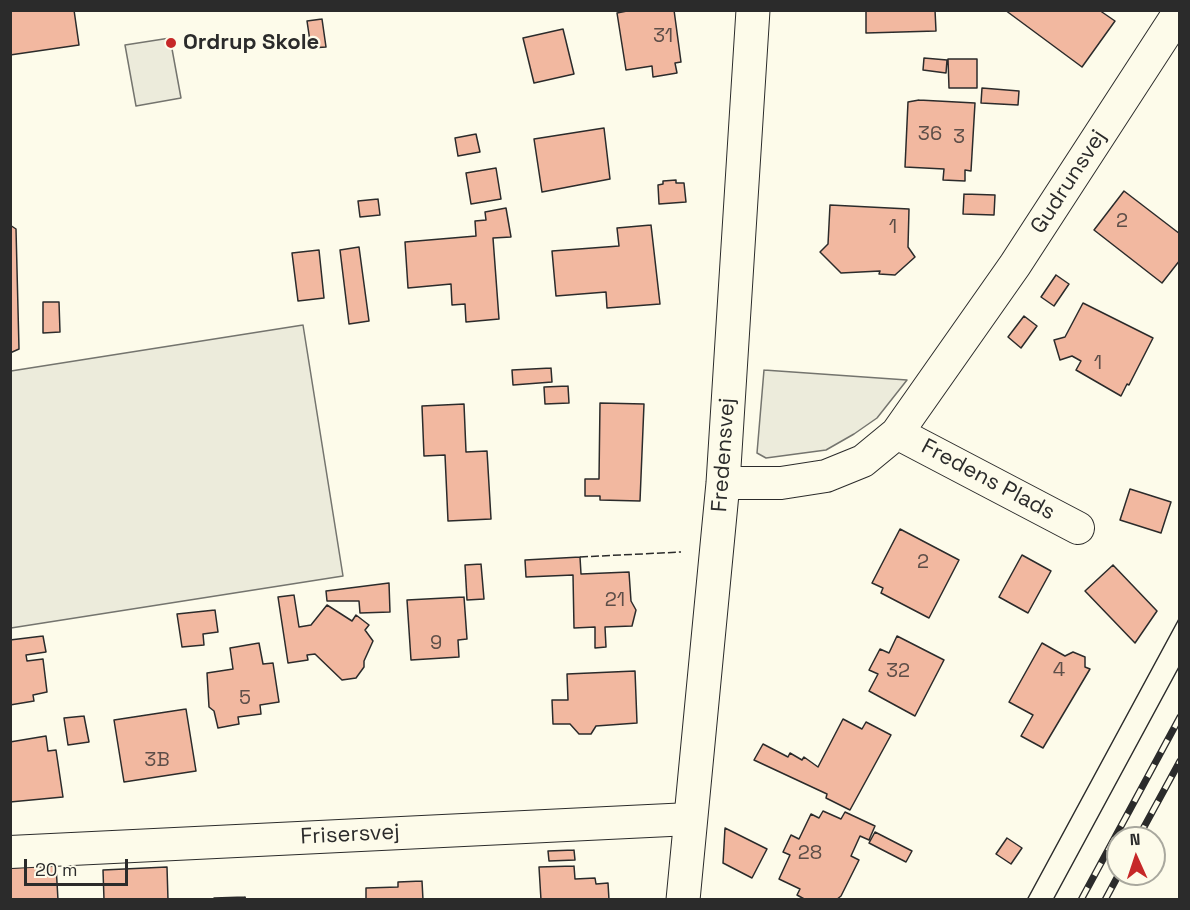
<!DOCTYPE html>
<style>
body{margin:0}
#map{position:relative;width:1190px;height:910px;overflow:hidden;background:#fdfbea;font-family:"Space Grotesk",sans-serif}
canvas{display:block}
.frame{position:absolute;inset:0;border:12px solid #2b2b2b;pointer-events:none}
.north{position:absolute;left:1106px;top:826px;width:60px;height:60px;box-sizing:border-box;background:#fdfbea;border:2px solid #a9a89e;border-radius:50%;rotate:357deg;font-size:16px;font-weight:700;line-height:24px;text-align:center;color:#2b2b2b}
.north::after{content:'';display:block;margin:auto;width:21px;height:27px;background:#c62828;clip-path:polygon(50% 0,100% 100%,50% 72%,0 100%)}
.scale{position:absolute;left:24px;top:859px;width:104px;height:27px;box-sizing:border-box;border:3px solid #2b2b2b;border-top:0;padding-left:8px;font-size:18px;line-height:21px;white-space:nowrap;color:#2b2b2b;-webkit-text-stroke:4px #fdfbea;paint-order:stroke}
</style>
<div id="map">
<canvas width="1190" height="910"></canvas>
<div class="frame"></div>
<div class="north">N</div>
<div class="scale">20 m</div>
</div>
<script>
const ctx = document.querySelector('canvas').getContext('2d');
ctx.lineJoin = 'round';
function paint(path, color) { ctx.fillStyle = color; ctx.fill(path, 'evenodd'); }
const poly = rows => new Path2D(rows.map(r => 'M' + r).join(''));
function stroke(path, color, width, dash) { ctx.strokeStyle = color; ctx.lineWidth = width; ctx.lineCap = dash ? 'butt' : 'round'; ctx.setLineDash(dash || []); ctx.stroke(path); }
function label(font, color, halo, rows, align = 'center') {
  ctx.font = font + ' "Space Grotesk",sans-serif'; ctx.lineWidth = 4.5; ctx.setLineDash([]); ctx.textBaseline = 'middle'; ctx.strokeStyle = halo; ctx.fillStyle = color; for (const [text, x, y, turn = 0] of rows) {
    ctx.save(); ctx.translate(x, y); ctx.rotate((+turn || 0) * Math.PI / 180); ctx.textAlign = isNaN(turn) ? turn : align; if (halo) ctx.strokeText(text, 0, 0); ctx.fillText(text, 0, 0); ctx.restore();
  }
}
const green = poly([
 [170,38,181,98,136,106,125,45,170,38],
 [303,325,343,576,11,628,11,371,303,325],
 [764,370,907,380,877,418,854,434,826,450,766,458,757,453,764,370]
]);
const building = poly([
 [10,10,74,10,79,45,10,55,10,10],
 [632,10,674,10,681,62,675,63,677,73,653,77,652,66,626,70,617,13,632,10],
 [866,10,935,10,936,31,866,33,866,10],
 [1005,10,1099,10,1115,21,1082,67,1005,10],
 [322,19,326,47,311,48,307,21,322,19],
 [563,29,574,74,534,83,523,38,563,29],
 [924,58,947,60,946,73,923,70,924,58],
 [948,59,977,59,977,88,949,88,948,59],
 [982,88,1019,91,1018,105,981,103,982,88],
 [919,100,975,103,971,171,965,170,965,181,943,180,944,169,905,167,908,102,919,100],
 [604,128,610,179,542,192,534,139,604,128],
 [476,134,480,152,458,156,455,138,476,134],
 [496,168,501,199,471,204,466,173,496,168],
 [676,180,676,183,684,183,686,202,659,204,658,185,663,184,663,181,676,180],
 [1124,191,1180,234,1180,260,1162,283,1094,230,1124,191],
 [964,194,995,195,994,215,963,214,964,194],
 [378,199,380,215,360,217,358,201,378,199],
 [830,205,909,209,908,247,915,257,895,275,879,274,880,271,841,273,820,252,828,244,830,205],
 [506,208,511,237,493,238,499,319,466,322,465,304,452,305,451,284,408,288,405,242,476,236,475,221,486,220,485,212,506,208],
 [10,225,16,229,19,349,10,353,10,225],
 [651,225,660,304,607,308,606,292,556,296,552,251,619,246,617,228,651,225],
 [359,247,369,321,349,324,340,250,359,247],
 [319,250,324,298,298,301,292,253,319,250],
 [1056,275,1069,284,1054,306,1041,297,1056,275],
 [43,302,59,302,60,332,43,333,43,302],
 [1083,303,1153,338,1129,385,1127,384,1121,396,1076,370,1081,361,1072,356,1060,360,1054,340,1065,337,1083,303],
 [1024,316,1037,326,1021,348,1008,337,1024,316],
 [551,368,552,382,513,385,512,370,551,368],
 [568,386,569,403,545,404,544,387,568,386],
 [600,403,644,404,640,501,600,500,600,496,585,496,585,479,599,479,600,403],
 [464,404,466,452,487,451,491,519,448,521,445,455,424,456,422,406,464,404],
 [1130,489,1171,502,1161,533,1120,520,1130,489],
 [900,529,959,560,929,618,881,593,883,588,872,583,900,529],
 [1022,555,1051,571,1028,613,999,597,1022,555],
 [580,557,581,574,629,572,631,601,636,610,632,626,605,627,606,647,595,648,595,627,574,628,573,575,526,577,525,560,580,557],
 [481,564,484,599,467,600,465,565,481,564],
 [1113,565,1157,611,1135,643,1085,591,1113,565],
 [389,583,390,612,360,613,359,601,327,601,326,591,389,583],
 [294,595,299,627,311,625,327,605,352,621,356,615,369,625,365,630,373,641,364,661,364,667,356,678,342,680,315,654,307,655,308,660,288,663,278,597,294,595],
 [464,597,467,639,458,640,459,657,411,660,407,600,464,597],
 [215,610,218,632,203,634,204,645,182,647,177,614,215,610],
 [43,636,46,652,26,655,27,661,43,659,47,692,33,695,34,701,10,705,10,640,43,636],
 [897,636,944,660,915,716,869,691,878,674,869,670,880,649,889,653,897,636],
 [259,643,263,664,273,663,279,702,260,705,261,714,238,717,239,724,218,728,214,711,209,707,207,673,233,669,230,648,259,643],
 [1042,643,1065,656,1073,652,1085,657,1085,667,1090,669,1043,748,1021,736,1033,715,1009,702,1042,643],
 [635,671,637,723,596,726,591,734,579,734,570,724,553,724,552,700,568,700,567,674,635,671],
 [186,709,196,771,124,782,114,720,186,709],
 [84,716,89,742,68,745,64,718,84,716],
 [843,719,862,729,866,722,891,735,850,810,826,798,827,794,754,760,763,744,788,757,790,753,802,760,804,757,818,767,843,719],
 [46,736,48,751,56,750,63,797,10,802,10,742,46,736],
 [823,811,841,819,845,812,875,826,869,840,860,836,851,856,859,860,841,896,836,900,806,900,797,895,800,889,779,879,790,855,783,852,791,835,799,839,811,814,819,818,823,811],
 [725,828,767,849,752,878,723,863,725,828],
 [875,832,912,851,906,862,869,843,875,832],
 [1007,838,1022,848,1011,864,996,854,1007,838],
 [574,850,575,860,549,861,548,851,574,850],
 [56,865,58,900,10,900,10,868,56,865],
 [574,866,575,879,595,878,596,884,608,883,609,900,541,900,539,867,574,866],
 [167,867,168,900,104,900,103,870,167,867],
 [422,881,423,900,366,900,366,888,398,887,398,882,422,881],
 [245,897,246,900,214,900,214,898,245,897]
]);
const minor = poly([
 [897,433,1078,528],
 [723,483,781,483,826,476,863,461,897,433,1015,265,1180,11],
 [10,852,690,819]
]);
const tertiary = poly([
 [683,900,723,483,753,10]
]);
const tram = poly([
 [1027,900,1180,617],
 [1053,900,1180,665]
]);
const rail = poly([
 [1138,838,1180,761],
 [1081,900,1180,717],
 [1105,900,1119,874]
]);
const fence = poly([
 [580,557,681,552]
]);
const markers = [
 [171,43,6,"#c62828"]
];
const numberNames = [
 ["31",663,37],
 ["36",930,135],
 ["3",959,138],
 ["2",1122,222],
 ["1",893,228],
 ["1",1098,364],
 ["2",923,563],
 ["21",615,601],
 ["9",436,644],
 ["4",1059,671],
 ["32",898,672],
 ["5",245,699],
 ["3B",157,761],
 ["28",810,854]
];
const poiNames = [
 ["Ordrup Skole",183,43]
];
const streetNames = [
 ["Gudrunsvej",1069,182,-57],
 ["Fredensvej",724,455,-86],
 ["Fredens Plads",988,480,28],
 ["Frisersvej",350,835,-3]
];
paint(green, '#ecebdb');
stroke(green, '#74746e', 1.5);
paint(building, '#f2b8a0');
stroke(building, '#2b2b2b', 1.5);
stroke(minor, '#2b2b2b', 34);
stroke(tertiary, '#2b2b2b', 35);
stroke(minor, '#fdfbea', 32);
stroke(tertiary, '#fdfbea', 33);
stroke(tram, '#2b2b2b', 1.5);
stroke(rail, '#2b2b2b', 7);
stroke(rail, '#fdfbea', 4.5, [14]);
stroke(fence, '#2b2b2b', 1.5, [8, 3]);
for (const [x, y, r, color] of markers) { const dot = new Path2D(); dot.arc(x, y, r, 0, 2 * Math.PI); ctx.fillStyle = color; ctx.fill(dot); stroke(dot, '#fdfbea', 2); }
label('20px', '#5d4e48', null, numberNames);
label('bold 22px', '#2b2b2b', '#fdfbea', poiNames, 'left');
label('22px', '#2b2b2b', '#fdfbea', streetNames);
</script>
